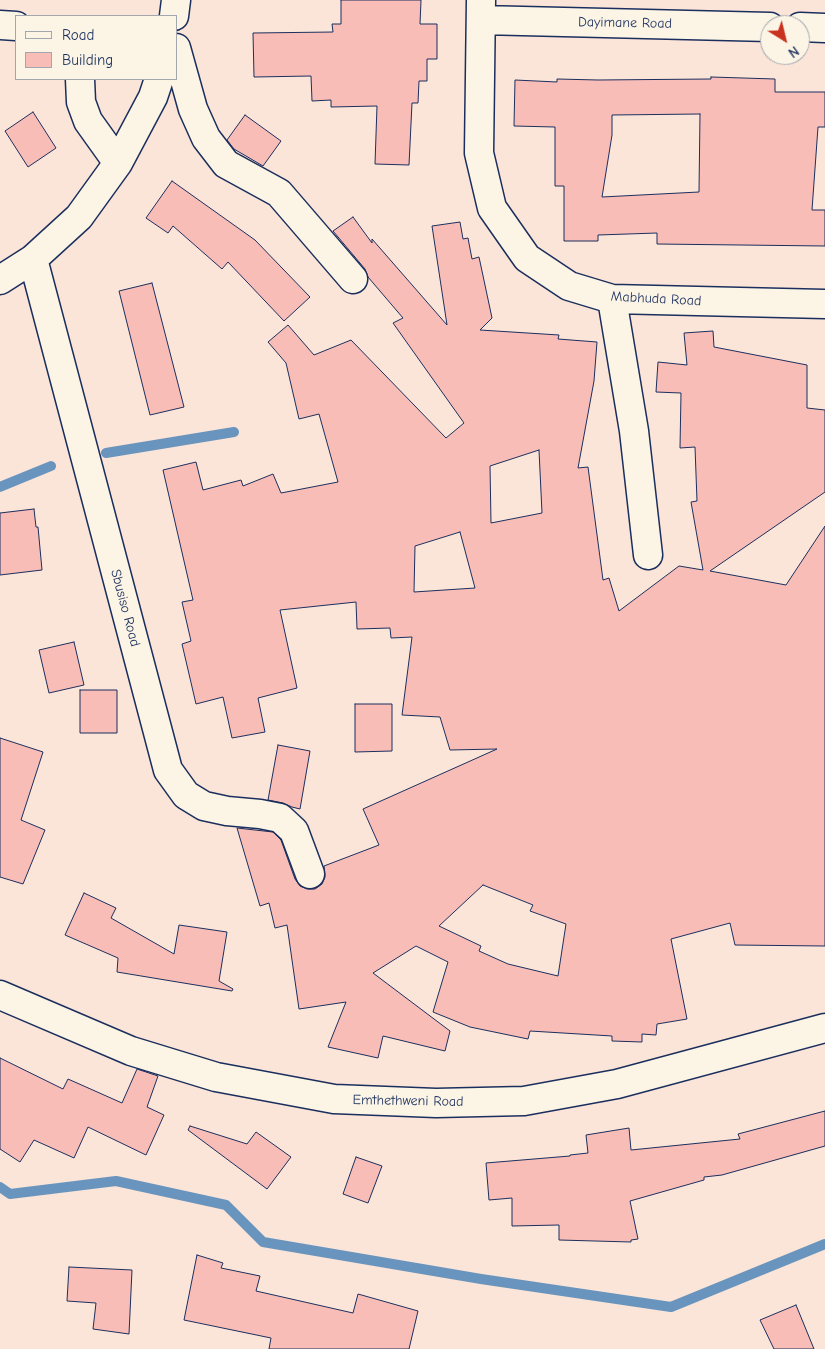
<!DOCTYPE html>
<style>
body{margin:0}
#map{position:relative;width:825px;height:1349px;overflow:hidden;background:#fbe4d8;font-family:"Comic Neue",sans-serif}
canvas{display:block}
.legend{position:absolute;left:15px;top:15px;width:162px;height:65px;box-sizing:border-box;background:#fcf5e5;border:1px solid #a2a6af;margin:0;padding:6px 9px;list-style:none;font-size:15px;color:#1b2f5e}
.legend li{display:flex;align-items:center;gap:10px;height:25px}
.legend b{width:25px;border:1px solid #a2a6af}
.north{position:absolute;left:760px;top:15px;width:50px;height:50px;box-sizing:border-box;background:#fcf5e5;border:1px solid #a2a6af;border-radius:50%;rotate:144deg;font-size:14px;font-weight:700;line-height:20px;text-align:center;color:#1b2f5e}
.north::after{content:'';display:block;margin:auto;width:18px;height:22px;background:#c8321e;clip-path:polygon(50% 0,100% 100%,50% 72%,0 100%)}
</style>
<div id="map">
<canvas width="825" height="1349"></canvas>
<ul class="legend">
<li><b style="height:6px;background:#fcf5e5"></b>Road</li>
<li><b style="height:14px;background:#f9bdb8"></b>Building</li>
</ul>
<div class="north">N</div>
</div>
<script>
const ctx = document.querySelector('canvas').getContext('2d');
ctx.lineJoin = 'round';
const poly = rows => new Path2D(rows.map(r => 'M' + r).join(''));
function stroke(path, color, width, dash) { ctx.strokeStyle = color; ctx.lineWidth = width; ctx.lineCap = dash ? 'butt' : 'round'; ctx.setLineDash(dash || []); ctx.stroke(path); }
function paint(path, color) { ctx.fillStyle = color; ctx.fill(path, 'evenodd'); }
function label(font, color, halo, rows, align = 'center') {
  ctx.font = font + ' "Comic Neue",sans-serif'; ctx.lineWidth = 4; ctx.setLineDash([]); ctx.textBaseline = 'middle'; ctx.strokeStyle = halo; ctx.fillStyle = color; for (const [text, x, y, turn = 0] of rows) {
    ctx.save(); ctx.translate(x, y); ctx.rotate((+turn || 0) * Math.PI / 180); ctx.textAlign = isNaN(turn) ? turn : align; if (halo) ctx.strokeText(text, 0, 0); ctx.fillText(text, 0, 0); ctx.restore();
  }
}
const stream = poly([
 [106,453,234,432],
 [0,487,51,466],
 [0,1187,10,1194,116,1181,226,1205,263,1242,481,1279,671,1307,825,1244]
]);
const building = poly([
 [341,0,421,0,420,24,437,24,437,59,427,59,427,81,419,81,418,103,412,103,409,165,375,164,377,106,331,107,331,100,312,101,311,76,254,77,253,33,333,32,332,24,341,24,341,0],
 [711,77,775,79,775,92,825,92,825,127,818,127,812,210,825,210,825,246,657,244,657,233,598,235,598,241,564,241,564,186,555,186,555,127,514,126,515,80,557,82,557,79,598,80,711,79,711,77],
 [700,114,699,192,602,197,612,135,612,115,700,114],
 [33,112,56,148,28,167,5,131,33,112],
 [245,115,281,141,263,166,234,149,227,140,245,115],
 [172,181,255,240,310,297,284,321,228,262,222,269,173,226,168,233,146,218,172,181],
 [353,217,372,243,372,239,447,325,432,226,460,222,463,239,468,238,472,259,479,257,492,318,480,330,559,335,558,339,597,342,594,381,578,468,588,467,603,580,609,578,619,611,679,566,703,570,691,502,697,501,695,447,680,448,681,393,656,392,658,362,687,365,684,333,713,331,714,347,807,365,807,408,825,410,825,492,710,571,786,585,825,526,825,946,735,945,730,923,671,939,687,1019,657,1024,656,1035,642,1034,642,1042,612,1041,612,1036,530,1031,528,1039,470,1027,433,1012,448,962,416,946,373,973,450,1031,445,1051,383,1036,378,1058,328,1047,346,1002,299,1009,287,925,275,928,269,903,260,906,237,828,273,832,281,840,295,879,300,886,307,889,315,889,322,884,325,877,324,866,379,845,363,809,497,749,450,750,440,717,402,715,412,637,391,638,390,628,357,629,356,602,280,610,297,688,258,698,265,732,232,738,223,697,196,704,182,644,191,641,182,602,193,600,163,470,196,462,203,490,241,480,243,486,273,474,281,493,338,482,319,414,299,419,286,363,268,342,288,325,314,355,351,340,446,438,464,423,393,323,403,318,368,277,365,269,333,231,353,217],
 [539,450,542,513,491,523,490,466,539,450],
 [460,532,475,588,414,592,415,546,460,532],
 [483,885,533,905,530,911,566,924,558,976,508,964,479,951,481,946,439,926,483,885],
 [152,283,184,407,150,415,119,291,152,283],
 [34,509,36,527,38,527,42,570,0,575,0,513,34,509],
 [74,642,84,685,49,693,39,650,74,642],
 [80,690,117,690,117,733,80,733,80,690],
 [355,704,392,704,392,751,355,752,355,704],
 [0,738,43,752,21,820,45,830,23,884,0,877,0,738],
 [278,745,310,751,300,809,292,807,283,803,268,800,278,745],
 [84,893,116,908,111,918,174,954,179,925,227,932,219,981,233,989,232,991,117,972,118,958,65,935,84,893],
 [0,1058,63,1089,68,1079,122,1103,137,1069,158,1076,147,1107,164,1115,146,1155,88,1127,74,1158,34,1140,20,1162,0,1149,0,1058],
 [825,1111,825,1146,722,1175,704,1177,704,1180,630,1201,638,1239,631,1240,631,1242,559,1240,559,1225,512,1226,512,1198,489,1200,486,1163,570,1156,570,1155,588,1153,586,1135,629,1128,631,1150,740,1139,738,1134,825,1111],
 [190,1126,247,1144,256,1132,291,1157,267,1189,188,1130,190,1126],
 [356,1157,382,1166,368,1203,343,1194,356,1157],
 [197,1255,223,1263,221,1268,260,1276,256,1291,353,1313,358,1294,418,1311,409,1349,269,1349,271,1338,184,1320,197,1255],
 [69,1267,132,1270,129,1334,93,1329,96,1303,67,1301,69,1267],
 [796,1305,814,1349,774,1349,760,1320,796,1305]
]);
const street = poly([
 [481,0,479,153,492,208,527,258,569,286,612,299,825,304],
 [174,16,176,0],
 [481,20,770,27],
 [0,25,16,26],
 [800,27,825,28],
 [176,48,193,109,206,138,226,164,279,193,353,279],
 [80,79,81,102,88,121,118,163],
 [33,259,168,770,186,795,204,806,227,811,260,814,280,818,294,831,310,874],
 [0,280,33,259,79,217,118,163,153,97,159,79],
 [612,299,634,431,648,555]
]);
const secondary = poly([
 [0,995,131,1051,216,1077,334,1099,436,1103,524,1101,617,1084,825,1028]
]);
const streetNames = [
 ["Dayimane Road",625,23,1],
 ["Mabhuda Road",656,299,3],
 ["Sbusiso Road",125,608,75],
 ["Emthethweni Road",408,1101,1]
];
stroke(stream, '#6894bd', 10);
paint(building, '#f9bdb8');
stroke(building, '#1b2f5e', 1);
stroke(street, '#1b2f5e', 31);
stroke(secondary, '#1b2f5e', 31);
stroke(street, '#fcf5e5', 28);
stroke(secondary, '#fcf5e5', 28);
label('14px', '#1b2f5e', '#fcf5e5', streetNames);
</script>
